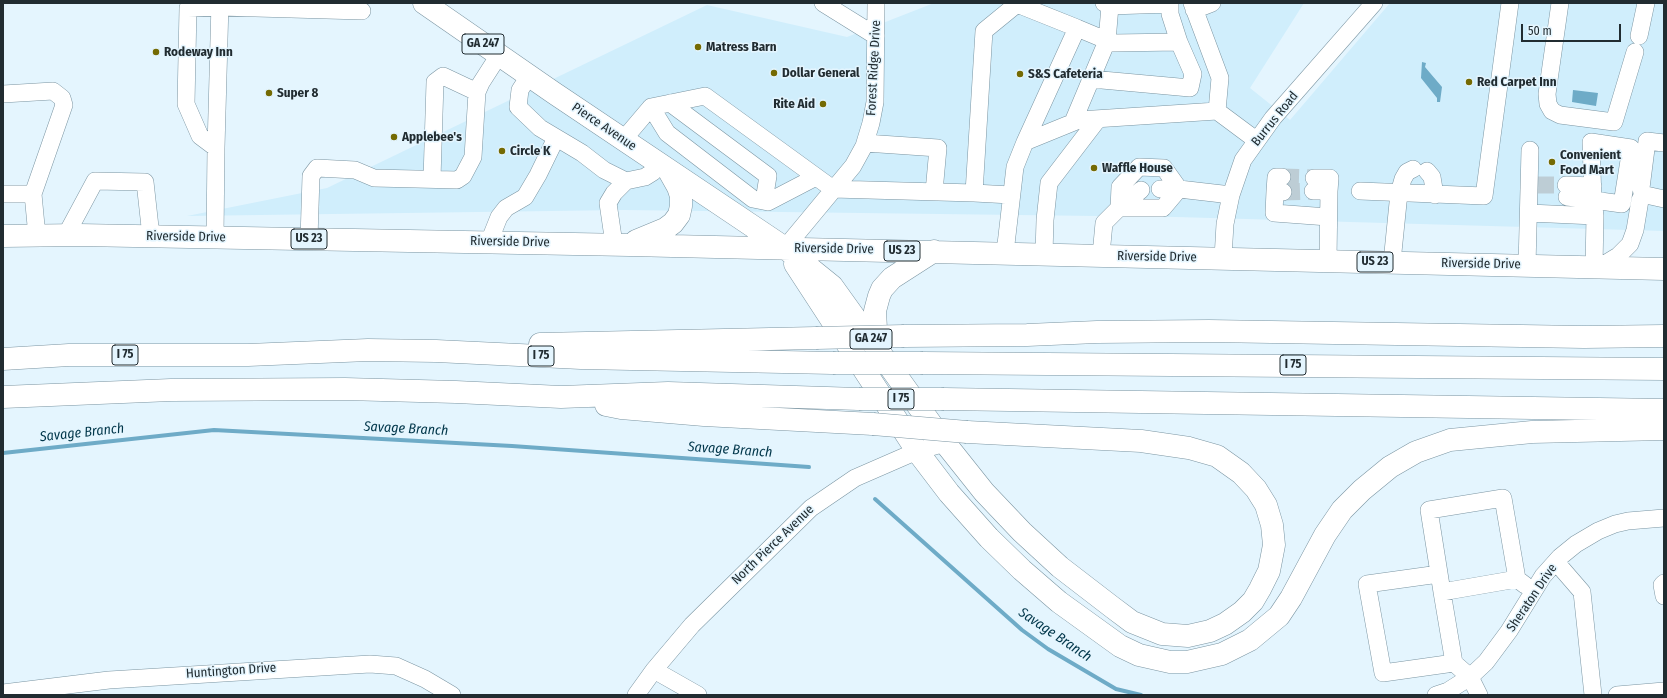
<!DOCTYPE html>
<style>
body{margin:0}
#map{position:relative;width:1667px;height:698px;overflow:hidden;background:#e4f5fe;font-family:"Fira Sans Condensed",sans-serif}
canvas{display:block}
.frame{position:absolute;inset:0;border:4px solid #212c31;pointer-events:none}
.scale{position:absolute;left:1521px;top:24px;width:100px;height:18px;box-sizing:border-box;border:2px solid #212c31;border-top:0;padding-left:5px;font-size:12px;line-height:14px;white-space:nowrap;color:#212c31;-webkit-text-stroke:3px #e4f5fe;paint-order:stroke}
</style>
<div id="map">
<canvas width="1667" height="698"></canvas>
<div class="frame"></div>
<div class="scale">50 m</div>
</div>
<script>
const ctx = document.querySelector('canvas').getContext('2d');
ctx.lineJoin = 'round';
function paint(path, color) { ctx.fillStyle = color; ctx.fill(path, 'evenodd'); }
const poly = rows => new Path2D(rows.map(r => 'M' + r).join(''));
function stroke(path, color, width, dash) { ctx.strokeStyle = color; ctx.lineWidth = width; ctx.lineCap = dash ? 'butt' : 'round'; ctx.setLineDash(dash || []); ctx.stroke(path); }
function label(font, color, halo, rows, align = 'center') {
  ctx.font = font + ' "Fira Sans Condensed",sans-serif'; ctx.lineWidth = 3; ctx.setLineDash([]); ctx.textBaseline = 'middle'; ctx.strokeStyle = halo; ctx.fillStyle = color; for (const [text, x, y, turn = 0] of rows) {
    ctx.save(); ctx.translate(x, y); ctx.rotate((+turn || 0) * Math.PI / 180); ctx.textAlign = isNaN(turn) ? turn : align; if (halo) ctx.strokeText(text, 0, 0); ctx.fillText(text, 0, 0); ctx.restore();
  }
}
const built = poly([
 [934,3,1304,3,1250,88,1290,120,1390,3,1664,3,1664,231,1176,217,624,210,187,216,327,188,707,5,847,37]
]);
const water = poly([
 [1422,62,1426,63,1425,67,1442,87,1440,102,1437,102,1437,98,1421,78],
 [1573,90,1598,93,1596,106,1572,102]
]);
const stream = poly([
 [3,453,214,430,512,446,809,467],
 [875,499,1022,630,1048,649,1116,689,1141,695]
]);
const minorTunnel = poly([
 [1282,177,1314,178],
 [1537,185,1566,185],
 [1283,192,1313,191]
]);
const minor = poly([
 [823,3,876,36],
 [1192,3,1220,78,1217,111,1256,140],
 [1560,3,1547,94,1548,104,1552,111,1560,115,1614,122,1635,52],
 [1194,10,1212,3],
 [1077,28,1113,43,1179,42,1170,14,1170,4,1110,6,1104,3],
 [1639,36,1646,3],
 [529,76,520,90,518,107,540,128,582,153,604,170,626,181],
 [1091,79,1190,88,1193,74,1179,42],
 [3,94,53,91,62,98,64,105,33,194,37,236],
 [670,103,768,176,764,201],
 [651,107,667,133,753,199,768,202,816,177],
 [1073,122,1107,41,1110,6],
 [623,140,651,107,705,96,833,189,974,193],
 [865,143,938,148,934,192],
 [1664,143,1647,141,1641,188,1642,193,1646,195,1664,199],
 [216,148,200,136,186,104,188,8,220,7,362,11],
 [1139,167,1164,168,1179,189,1163,208,1119,208,1120,187,1139,167],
 [1427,171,1432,177,1435,195],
 [1314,178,1330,178,1329,191],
 [432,179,435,82,443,76,477,92],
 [1566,185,1593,186],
 [1160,189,1179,189,1231,195],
 [1275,191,1276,177,1282,177],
 [1313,191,1329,191,1328,261],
 [1360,191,1484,196,1510,3],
 [1283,192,1275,191,1274,213,1328,217],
 [3,194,33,194],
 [1011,195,974,193,984,31,1017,4,1077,28,1025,142],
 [1567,197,1593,200,1622,204,1631,148,1591,142,1593,200,1595,216,1594,267],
 [1529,213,1595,216],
 [66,235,95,181,145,182,151,236],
 [215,237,216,148,220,3],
 [309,239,311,176,317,168,355,170,374,178,457,180,463,176,473,157,477,92,481,83,499,55],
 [489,242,499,217,506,208,525,197,538,175,556,138],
 [614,244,608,203,614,193,626,181,645,177,653,172,657,163],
 [785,248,853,166,864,146,871,123,875,102,876,3],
 [1005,253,1015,167,1025,142,1079,120,1217,111],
 [1044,254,1045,220,1049,183,1098,119],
 [1101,255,1104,223,1119,208,1141,190],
 [1223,258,1225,224,1231,195,1243,160,1273,118,1374,3],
 [1392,262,1399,193,1403,179,1407,172,1413,169],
 [1527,266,1530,150],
 [1600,267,1618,256,1630,244,1635,230,1640,200,1643,194],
 [1556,562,1582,592,1593,695],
 [1439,574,1367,584,1383,673,1454,663],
 [1664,583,1662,585,1664,596],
 [1442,592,1429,510,1503,498,1517,579],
 [654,670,698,695],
 [3,693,109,680,370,664,396,666,425,679,452,695],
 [636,695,654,670,692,625,811,508,855,478,917,451,945,443],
 [1436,695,1448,691,1470,677,1486,662,1509,631,1543,576,1560,557,1576,544,1598,531,1615,524,1628,521,1664,518],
 [1479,695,1470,677,1454,663,1442,592,1517,579,1525,585],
 [1617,695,1664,691]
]);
const major = poly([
 [424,3,554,93,785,248,832,286,944,442],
 [3,236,79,235,629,245,1664,269],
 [636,241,665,229,673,223,679,215,681,206,681,196,678,187,669,171],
 [795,264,917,451],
 [877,347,875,311,879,296,882,289,892,278,934,251]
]);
const highway = poly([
 [904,336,1027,335,1097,332,1209,331,1584,337,1664,336],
 [540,344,816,338],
 [3,359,69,355,248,355,368,350,436,351,581,358,833,363],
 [923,363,1664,369],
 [3,397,171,390,345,389,456,392,561,397,668,393,859,399],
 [944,399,1664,410],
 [606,405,621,408,704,415,873,424],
 [945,443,984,492,1022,532,1060,567,1112,607,1132,622,1162,634,1188,636,1210,631,1225,624,1242,612,1253,601,1260,589,1269,571,1274,545,1272,525,1266,505,1256,489,1241,473,1217,456,1189,448,1141,441,967,432],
 [917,451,949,493,989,538,1022,570,1059,602,1120,646,1139,655,1170,662,1187,662,1222,654,1250,640,1279,616,1291,598,1325,535,1342,510,1362,490,1390,467,1416,452,1450,440,1532,432,1664,429]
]);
const highwayBridge = poly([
 [816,338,904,336],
 [833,363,923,363],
 [859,399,944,399],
 [873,424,967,432]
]);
const markers = [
 [698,47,4,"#746a03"],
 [156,52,4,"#746a03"],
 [774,73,4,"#746a03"],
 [1020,74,4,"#746a03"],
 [1469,82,4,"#746a03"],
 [269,93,4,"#746a03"],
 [823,104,4,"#746a03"],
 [394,137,4,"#746a03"],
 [502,151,4,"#746a03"],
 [1552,162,4,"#746a03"],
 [1094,168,4,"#746a03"]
];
const shields = [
 [483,44,42],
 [309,239,36],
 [902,251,36],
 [1375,262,36],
 [871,339,42],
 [125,355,26],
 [541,356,26],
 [1293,365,26],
 [901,399,26]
];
const shieldNames = [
 ["GA 247",483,44],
 ["US 23",309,239],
 ["US 23",902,251],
 ["US 23",1375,262],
 ["GA 247",871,339],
 ["I 75",125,355],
 ["I 75",541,356],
 ["I 75",1293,365],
 ["I 75",901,399]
];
const poiNames = [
 ["Matress Barn",706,47],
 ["Rodeway Inn",164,52],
 ["Dollar General",782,73],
 ["S&S Cafeteria",1028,74],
 ["Red Carpet Inn",1477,82],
 ["Super 8",277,93],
 ["Rite Aid",815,104,"right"],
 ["Applebee's",402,137],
 ["Circle K",510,151],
 ["Convenient",1560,155],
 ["Food Mart",1560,170],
 ["Waffle House",1102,168]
];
const streetNames = [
 ["Forest Ridge Drive",874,68,-87],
 ["Burrus Road",1275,119,-51],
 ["Pierce Avenue",604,127,34],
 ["Riverside Drive",186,237,1],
 ["Riverside Drive",510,242,1],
 ["Riverside Drive",834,249,1],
 ["Riverside Drive",1157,257,1],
 ["Riverside Drive",1481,264,1],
 ["North Pierce Avenue",773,545,-44],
 ["Sheraton Drive",1532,598,-56],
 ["Huntington Drive",231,671,-4]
];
const waterNames = [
 ["Savage Branch",406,429,3],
 ["Savage Branch",82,433,-6],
 ["Savage Branch",730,450,4],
 ["Savage Branch",1055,635,34]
];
paint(built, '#d0eefc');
paint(water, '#6eabc7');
stroke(stream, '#6eabc7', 4);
stroke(minorTunnel, '#bdcdd5', 17, [17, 8]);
stroke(minor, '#7b95a2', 18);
stroke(major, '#7b95a2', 23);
stroke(highway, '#7b95a2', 23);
stroke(minor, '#fff', 17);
stroke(major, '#fff', 22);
stroke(highway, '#fff', 22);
stroke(highwayBridge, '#7b95a2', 23, []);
stroke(highwayBridge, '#fff', 22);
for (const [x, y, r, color] of markers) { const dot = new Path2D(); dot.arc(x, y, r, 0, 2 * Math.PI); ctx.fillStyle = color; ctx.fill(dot); stroke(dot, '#e4f5fe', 1.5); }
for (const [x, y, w] of shields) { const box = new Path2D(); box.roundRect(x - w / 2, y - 10, w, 20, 3); ctx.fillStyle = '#e4f5fe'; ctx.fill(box); stroke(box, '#212c31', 1); }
label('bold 12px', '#212c31', null, shieldNames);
label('bold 13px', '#212c31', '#e4f5fe', poiNames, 'left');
label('13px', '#212c31', '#e4f5fe', streetNames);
label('italic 14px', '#00364a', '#e4f5fe', waterNames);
</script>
